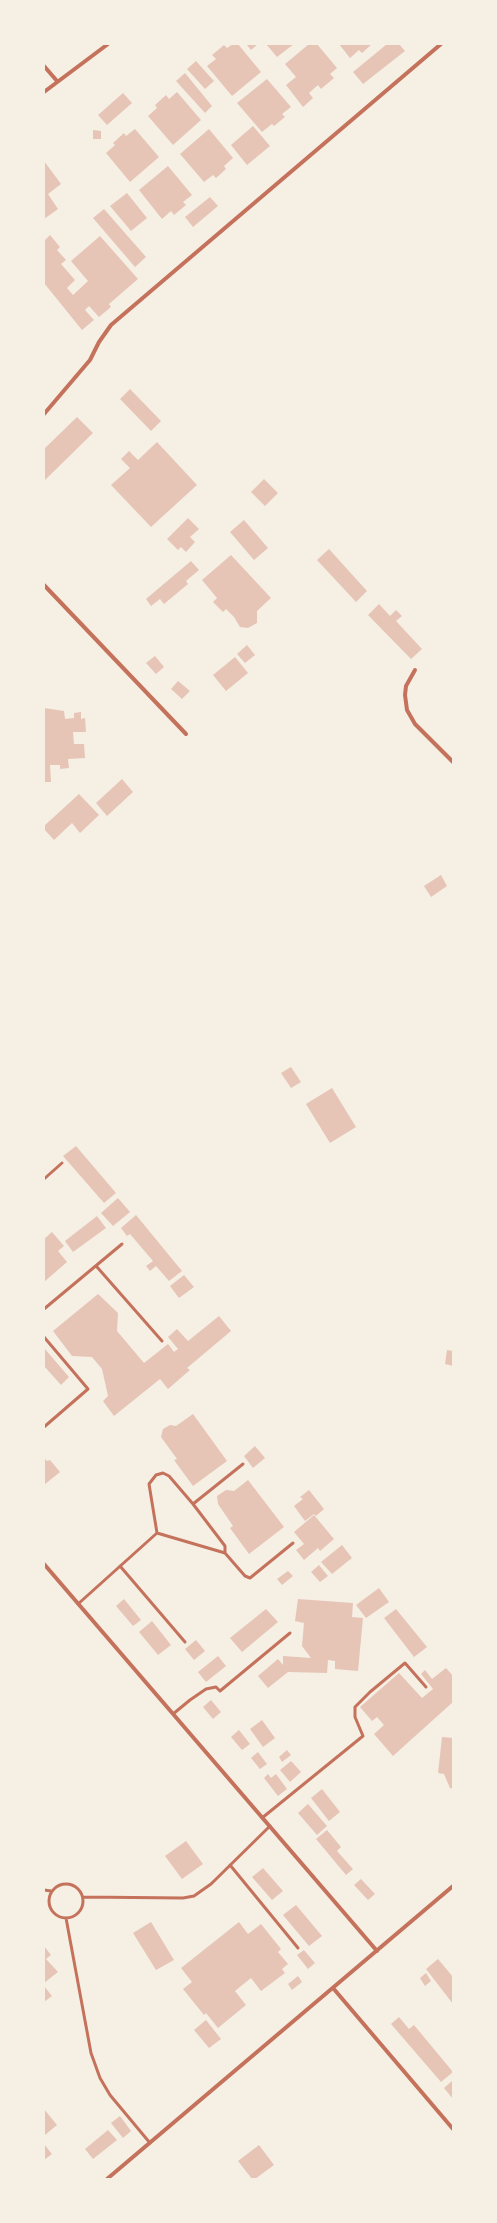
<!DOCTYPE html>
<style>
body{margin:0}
#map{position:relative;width:497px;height:2223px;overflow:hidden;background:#f6efe4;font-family:Manrope,sans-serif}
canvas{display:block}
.frame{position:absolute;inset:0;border:45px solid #f6efe4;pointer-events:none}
</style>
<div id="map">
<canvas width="497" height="2223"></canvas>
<div class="frame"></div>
</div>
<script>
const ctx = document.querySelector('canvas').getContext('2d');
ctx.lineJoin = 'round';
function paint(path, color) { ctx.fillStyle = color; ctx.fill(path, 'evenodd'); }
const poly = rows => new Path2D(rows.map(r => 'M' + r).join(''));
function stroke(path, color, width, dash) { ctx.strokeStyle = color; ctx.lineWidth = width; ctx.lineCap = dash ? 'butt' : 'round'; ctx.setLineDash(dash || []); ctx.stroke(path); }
const building = poly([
 [233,44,238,44,261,72,232,96,207,66,216,59,212,55,224,45,227,48],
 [246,44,258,44,251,50],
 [266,44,294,44,277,57],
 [309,44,317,44,337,68,330,74,334,78,321,89,318,85,309,93,313,98,303,107,286,85,296,77,285,64],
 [339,44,372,44,362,53,359,50,350,58],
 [387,44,399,44,405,51,363,84,353,72],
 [196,61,214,81,205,89,187,69],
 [185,73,212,106,205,113,176,81],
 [267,79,291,107,282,114,285,117,274,126,272,124,262,132,237,103],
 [177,92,201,120,173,145,148,116,157,108,155,105,166,95,169,99],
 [123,93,132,103,107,125,98,115],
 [253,126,270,146,247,165,231,145],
 [135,129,159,157,130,182,106,153,115,145,113,143,124,133,126,136],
 [209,129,233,158,224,166,226,169,216,178,213,175,204,182,180,154],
 [93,130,101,131,101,139,93,139],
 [44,161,61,184,48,194,58,209,44,219],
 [168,166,192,195,183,202,186,205,174,215,171,211,162,219,139,190],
 [127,193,147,218,131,231,110,206],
 [210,197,218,206,193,227,185,217],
 [104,209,146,257,135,267,93,218],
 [50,235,60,247,57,250,66,260,61,264,75,280,67,288,73,295,88,281,71,261,100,236,138,279,109,304,111,307,99,317,89,306,85,310,94,320,82,330,44,283,44,241],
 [130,389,161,421,151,431,120,399],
 [77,417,93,433,44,481,44,449],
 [157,442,197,485,151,527,111,485,130,468,121,459,129,451,138,460],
 [264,479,278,493,265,506,251,492],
 [188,518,199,529,190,537,195,542,186,552,181,547,178,550,167,539],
 [244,520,268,548,254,560,230,532],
 [329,549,367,591,356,602,317,560],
 [231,555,271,598,257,611,257,623,248,628,240,627,234,617,226,609,223,612,213,602,217,598,202,580],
 [191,561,199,570,186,581,188,584,164,604,160,599,151,606,146,599],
 [379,604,390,616,396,610,402,616,396,621,422,649,411,659,368,615],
 [247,645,255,655,245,663,237,654],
 [155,656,164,667,156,674,146,663],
 [235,657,248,673,226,691,213,675],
 [178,681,190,691,182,699,171,689],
 [44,708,64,711,65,719,74,718,74,713,81,712,81,719,85,718,86,732,73,732,74,744,84,744,85,758,68,759,69,768,60,769,60,765,50,765,51,782,44,782],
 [122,779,133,792,107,816,96,803],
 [79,794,99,815,80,833,72,823,54,840,44,829,44,826],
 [441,875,447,886,431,897,424,886],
 [291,1067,301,1082,291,1088,281,1073],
 [332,1088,356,1127,330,1143,306,1104],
 [76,1146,116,1193,104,1203,63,1156],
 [118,1198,130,1212,113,1226,101,1213],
 [136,1215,182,1271,169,1281,156,1266,150,1271,146,1266,153,1261,130,1234,127,1236,121,1228],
 [97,1216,106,1228,73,1252,65,1241],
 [52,1232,64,1246,58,1251,67,1262,44,1282,44,1239],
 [184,1275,194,1287,179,1298,170,1286],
 [98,1294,118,1313,117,1331,144,1363,168,1344,174,1352,178,1349,168,1337,177,1329,188,1341,219,1316,231,1331,187,1368,190,1370,168,1389,160,1379,114,1416,103,1401,108,1396,102,1369,92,1357,72,1356,53,1331],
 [44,1348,69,1377,61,1385,44,1366],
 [447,1350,453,1351,453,1366,445,1364],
 [193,1414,227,1461,193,1486,174,1460,177,1459,161,1437,163,1429,170,1425,176,1426],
 [255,1446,265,1458,253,1468,244,1456],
 [44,1458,47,1461,50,1460,60,1472,44,1485],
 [248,1480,284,1527,249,1554,230,1528,233,1526,218,1504,217,1496,226,1490,234,1491],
 [309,1490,324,1509,316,1516,314,1514,305,1521,294,1506,303,1499,300,1497],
 [314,1515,334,1539,320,1551,318,1548,304,1560,296,1550,304,1544,294,1532],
 [342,1545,352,1558,332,1574,321,1562],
 [319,1565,328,1576,320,1582,311,1572],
 [288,1571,293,1576,282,1585,277,1579],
 [379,1588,389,1602,366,1618,356,1605],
 [124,1599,141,1620,133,1626,116,1606],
 [298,1599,353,1603,352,1617,363,1618,358,1671,335,1669,335,1661,328,1660,327,1673,288,1672,268,1688,258,1676,278,1659,283,1665,283,1656,311,1658,302,1646,304,1623,295,1621],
 [266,1609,278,1622,242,1652,230,1638],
 [396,1609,427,1647,414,1657,384,1618],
 [152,1621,171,1645,158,1655,139,1632],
 [196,1640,205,1651,194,1660,185,1649],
 [218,1656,226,1666,206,1682,198,1672],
 [446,1668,453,1676,453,1702,393,1756,374,1734,384,1725,377,1717,372,1721,360,1707,399,1673,422,1698,433,1689,421,1674,425,1670,432,1679],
 [211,1700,221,1712,213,1719,203,1707],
 [262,1720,275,1738,263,1747,250,1729],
 [239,1730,250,1744,242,1750,231,1737],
 [442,1737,453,1738,453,1789,450,1788,444,1774,438,1773],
 [287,1750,291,1755,282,1762,279,1757],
 [258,1752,267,1764,260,1769,251,1758],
 [291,1761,301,1772,290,1782,280,1770],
 [268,1774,271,1778,276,1774,287,1789,278,1796,264,1778],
 [322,1789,340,1812,329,1821,311,1798],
 [308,1804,327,1826,317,1835,298,1813],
 [327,1830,341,1847,337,1851,353,1869,346,1875,316,1839],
 [186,1841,203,1864,182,1879,165,1856],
 [263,1868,283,1891,272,1900,252,1877],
 [361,1879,375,1894,368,1900,354,1885],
 [296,1905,322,1936,309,1946,283,1915],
 [151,1922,174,1960,156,1970,133,1933],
 [239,1922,248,1934,261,1924,281,1949,278,1952,288,1964,282,1969,285,1973,261,1991,251,1978,235,1991,246,2005,218,2028,206,2013,204,2015,183,1989,192,1982,181,1968],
 [44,1946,51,1955,46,1959,58,1972,44,1983],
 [304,1950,315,1963,308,1969,297,1955],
 [438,1959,453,1977,453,2004,426,1969],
 [426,1973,431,1981,425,1986,420,1978],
 [298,1976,302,1982,292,1990,288,1984],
 [44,1986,52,1996,44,2002],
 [399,2017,409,2029,414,2025,453,2072,441,2082,391,2024],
 [206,2020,221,2039,209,2048,194,2030],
 [452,2081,453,2083,453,2099,444,2088],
 [44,2109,57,2125,45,2135,44,2134],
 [120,2116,131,2131,123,2138,111,2123],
 [108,2130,117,2140,93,2159,85,2149],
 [44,2144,52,2154,44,2160],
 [259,2145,274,2165,255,2179,252,2179,238,2161]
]);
const service = poly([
 [44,1179,62,1163],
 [97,1267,162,1341],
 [44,1309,122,1244],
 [44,1337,88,1389,44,1427],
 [193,1504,225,1546,225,1553],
 [157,1533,225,1553,245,1576,250,1578,293,1543],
 [120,1566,185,1642],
 [78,1604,157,1533,149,1484,156,1475,163,1473,169,1476,193,1504,243,1464],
 [173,1714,190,1700,206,1689,216,1687,220,1691,290,1633],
 [262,1818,363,1736,355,1717,355,1707,370,1692,405,1663,426,1687],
 [230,1865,298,1948],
 '49 1901a17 17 0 1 1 34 0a17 17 0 1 1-34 0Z',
 [44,1890,51,1891],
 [83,1897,183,1898,194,1896,211,1884,270,1826],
 [66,1918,91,2053,100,2078,110,2095,150,2143]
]);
const minor = poly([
 [44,66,57,81],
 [44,92,108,44],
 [44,414,90,360,99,342,111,325,441,44],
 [44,585,186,734],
 [415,670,406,686,405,695,407,710,415,724,453,762],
 [44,1564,377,1951],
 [333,1988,453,2129],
 [107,2179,453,1886]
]);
paint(building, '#e6c5b7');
stroke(service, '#c5725c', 3);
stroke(minor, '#c5725c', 4);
</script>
